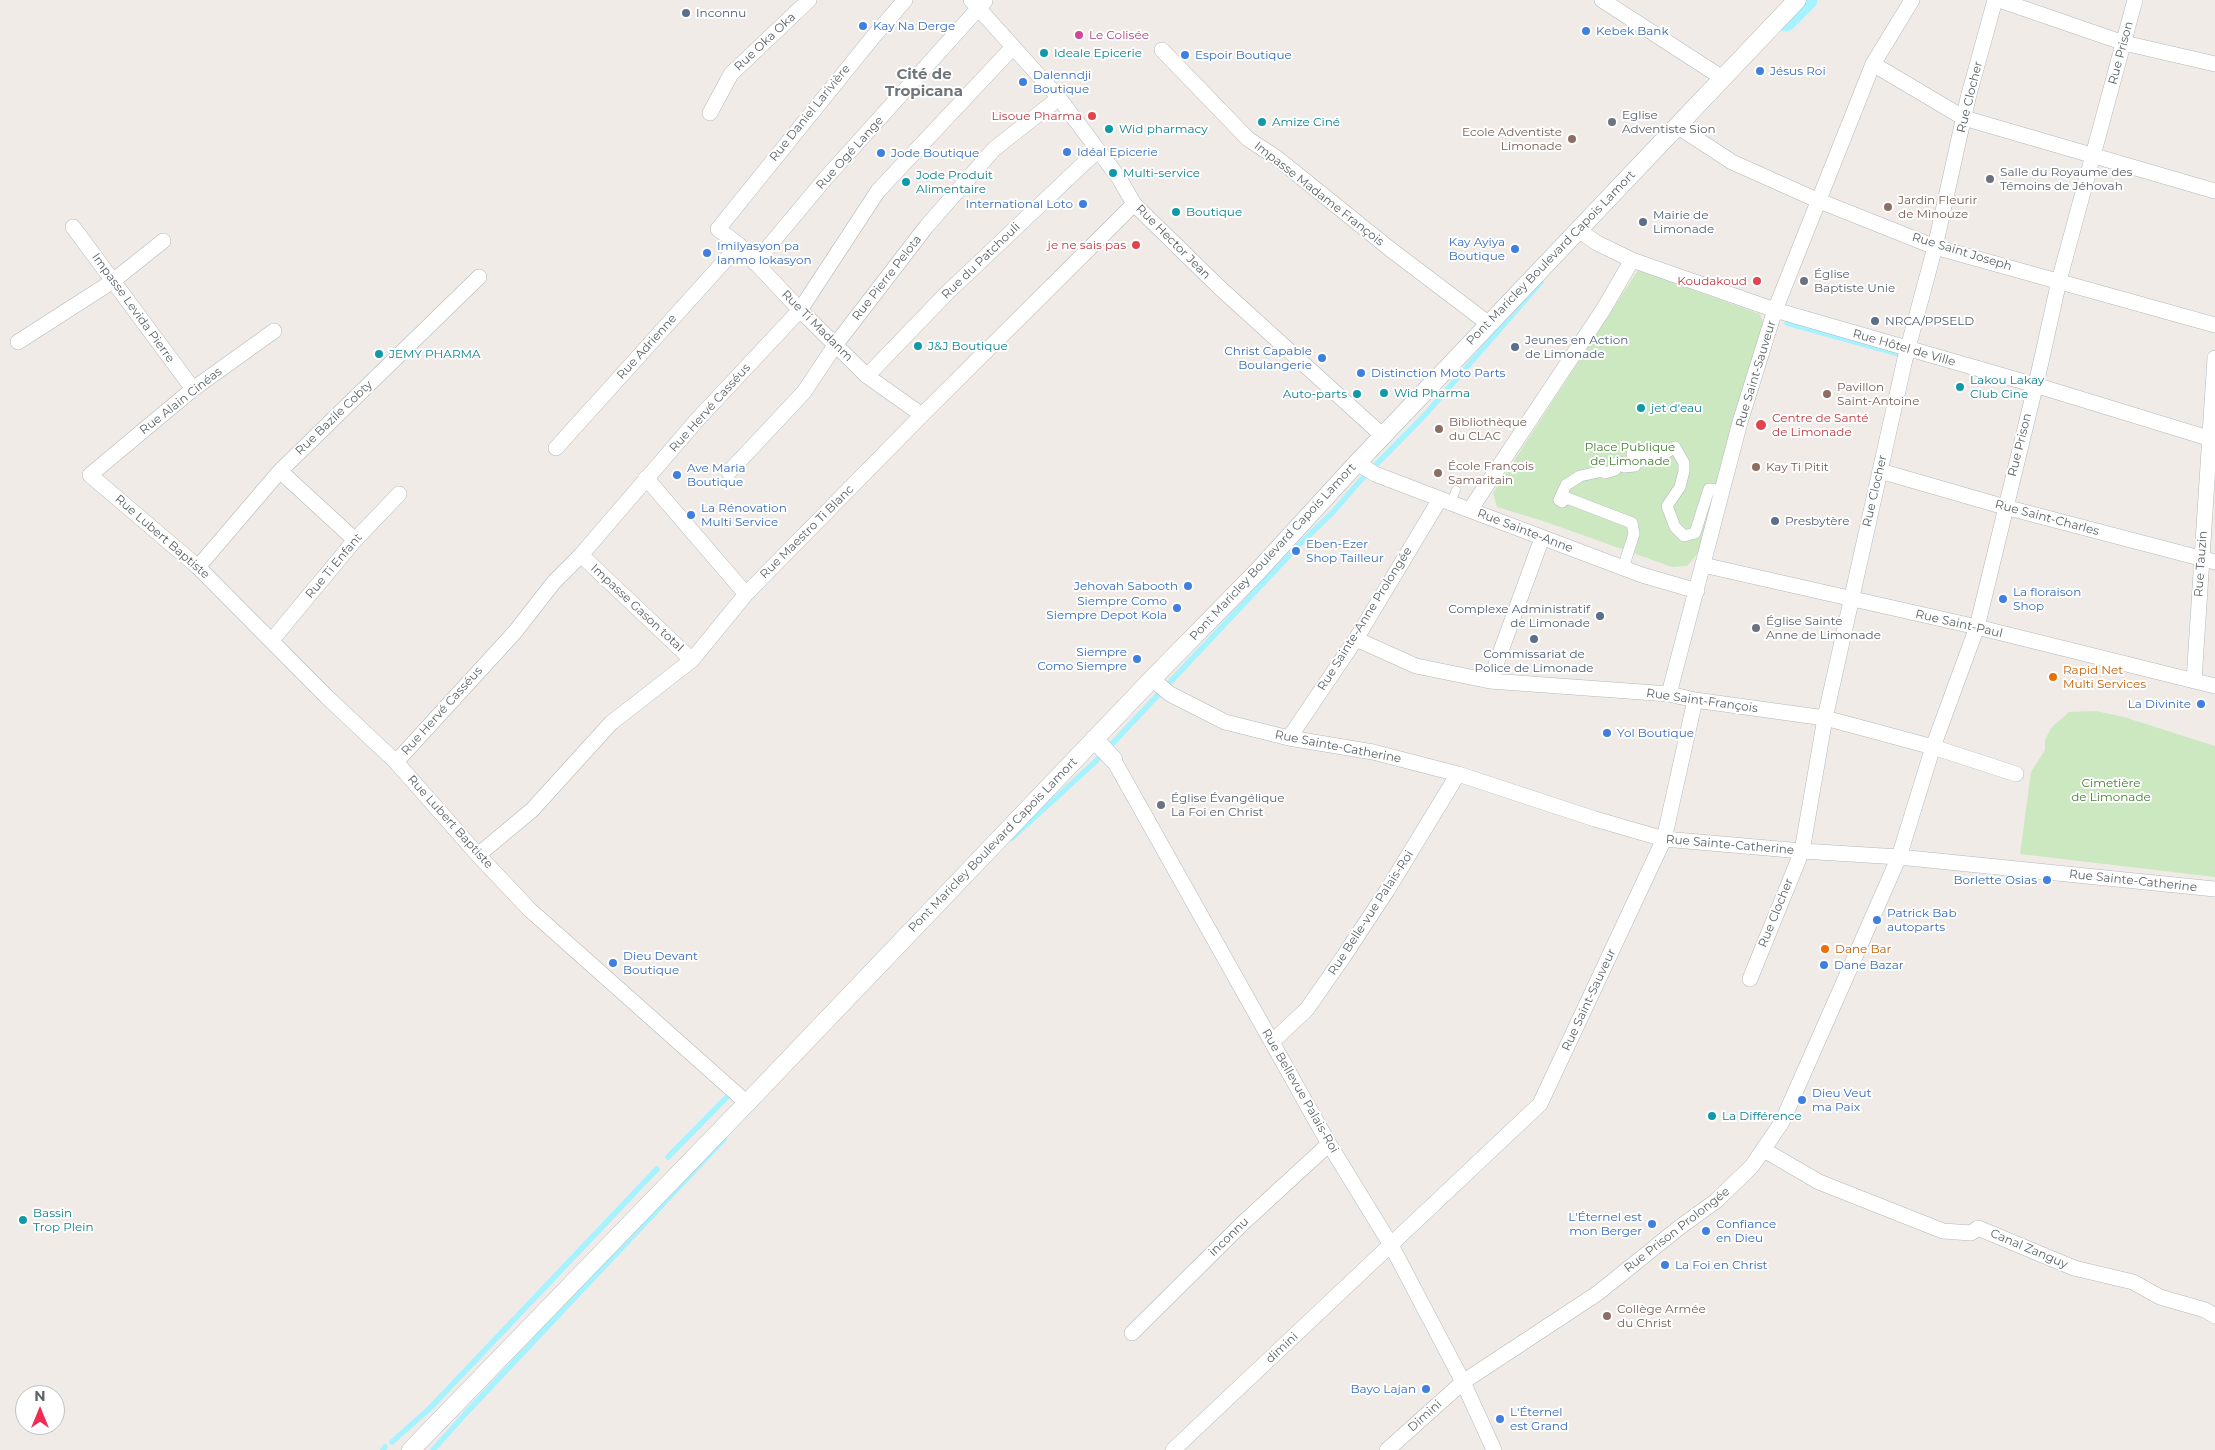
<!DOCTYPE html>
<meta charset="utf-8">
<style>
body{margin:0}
#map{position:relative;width:2215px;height:1450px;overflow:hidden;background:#f0ebe6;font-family:Montserrat,sans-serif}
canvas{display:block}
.north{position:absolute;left:15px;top:1385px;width:50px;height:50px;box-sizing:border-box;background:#fff;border:1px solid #bec1c2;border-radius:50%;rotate:0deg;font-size:14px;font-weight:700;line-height:20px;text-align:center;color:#5d6467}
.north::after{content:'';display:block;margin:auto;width:18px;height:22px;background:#f02c54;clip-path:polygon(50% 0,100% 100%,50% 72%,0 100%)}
</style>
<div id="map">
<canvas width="2215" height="1450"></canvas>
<div class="north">N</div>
</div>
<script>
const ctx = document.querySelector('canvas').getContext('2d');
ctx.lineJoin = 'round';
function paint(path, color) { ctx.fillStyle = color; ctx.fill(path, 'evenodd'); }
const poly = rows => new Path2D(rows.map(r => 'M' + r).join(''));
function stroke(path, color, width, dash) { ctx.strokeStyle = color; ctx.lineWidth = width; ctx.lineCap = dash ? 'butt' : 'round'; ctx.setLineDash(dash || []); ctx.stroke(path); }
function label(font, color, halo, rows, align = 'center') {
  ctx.font = font + ' Montserrat,sans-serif'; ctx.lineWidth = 4; ctx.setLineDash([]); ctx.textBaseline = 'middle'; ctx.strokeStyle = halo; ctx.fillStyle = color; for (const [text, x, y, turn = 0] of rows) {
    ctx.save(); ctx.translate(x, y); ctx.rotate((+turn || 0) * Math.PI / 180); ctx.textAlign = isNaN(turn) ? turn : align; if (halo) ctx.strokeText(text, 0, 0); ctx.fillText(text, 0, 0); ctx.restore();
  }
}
const green = poly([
 [1638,270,1760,314,1763,322,1699,552,1687,566,1672,567,1546,522,1497,507,1493,493],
 [2096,711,2124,717,2215,746,2215,877,2020,854,2031,772,2045,750,2045,740,2051,728,2069,712]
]);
const stream = poly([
 [1787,323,1906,356],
 [1012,838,1095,762,1298,546,1333,512,1359,482,1424,416,1541,282],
 [668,1157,728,1096],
 [392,1442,430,1408,657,1169],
 [383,1450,385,1447],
 [433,1450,466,1413,724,1139]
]);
const canal = poly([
 [1786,22,1808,0]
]);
const service = poly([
 [1451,503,1456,490]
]);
const pedestrian = poly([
 [1623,568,1634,534,1632,523,1567,498,1562,502,1559,500,1566,485,1580,476,1603,471,1605,473,1615,470,1613,464,1620,462,1624,467,1635,466,1635,460,1632,454,1641,450,1643,461,1654,457,1653,453,1666,453,1675,447,1684,463,1684,471,1680,487,1667,506,1675,527,1684,536,1695,533,1709,489,1723,491]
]);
const minor = poly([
 [905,0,873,37,718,229,739,245,800,310,867,376,922,415],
 [971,0,1059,98,1119,178,1134,204,1220,288,1383,436],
 [1602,0,1721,77],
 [1999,0,2124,43,2215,64],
 [1162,50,1248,139,1277,158,1390,249,1489,324],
 [1873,64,1964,118,2215,191],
 [710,113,731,74,809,0],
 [1677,126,1732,162,1817,200,1935,247,2215,325],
 [73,227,193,389],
 [1578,230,1597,243,1632,260,1775,310,2035,385,2215,440],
 [755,263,825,179,985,1],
 [274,331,193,389,90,475,198,567,327,697,396,762,478,855,530,910,747,1103],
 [18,342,113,281,163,241],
 [867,376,947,293,1098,150],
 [556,448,739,245],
 [1357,463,1375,474,1451,503,1642,575,1697,591],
 [280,471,355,540],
 [1880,471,2005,507,2215,562],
 [729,472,804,392,836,344,926,227,994,149,1059,98],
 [646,478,746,594],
 [1470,510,1603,310,1632,260],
 [581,555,692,660],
 [1703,565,1977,627,2215,686],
 [198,567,280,471,479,277],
 [1356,639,1416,666,1490,681,1669,694,1695,700,1825,718,1933,747,2016,774],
 [272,640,355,540,399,494],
 [1152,679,1170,694,1225,722,1289,738,1373,752,1458,774,1595,819,1664,839,1802,851,1899,857,2215,889],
 [1490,681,1542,538],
 [2194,681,2215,358],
 [1669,694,1740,422,1775,310,1873,64,1912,0],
 [1289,738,1356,639,1440,499],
 [1113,759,1329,1144,1391,1245,1463,1382,1494,1450],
 [396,762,515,632,554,582,581,555,697,420,800,310,878,191,1013,47],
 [478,855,532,810,611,723,692,660,746,594,922,415,1134,204],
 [1750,979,1802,851,1825,718,1880,471,1905,359,1935,247,1968,98,1995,0],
 [1272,1042,1307,1009,1344,956,1388,889,1458,774],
 [1764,1150,1819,1182,1943,1231,1971,1233,1978,1228,2074,1268,2133,1282,2160,1297,2205,1310,2215,1316],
 [1132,1333,1243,1223,1329,1144],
 [1173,1450,1540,1104,1664,839,1695,700],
 [1387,1450,1463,1382,1598,1293,1680,1227,1716,1201,1752,1166,1782,1122,1899,857,1933,747,1977,627,2039,371,2059,281,2135,0]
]);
const tertiary = poly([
 [1094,739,1113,759],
 [411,1450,747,1103,1152,679,1257,572,1357,463,1797,0]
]);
const markers = [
 [686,13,5,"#5c6f8a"],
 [863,26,5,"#3f7fe0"],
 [1586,31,5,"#3f7fe0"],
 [1079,35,5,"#d1479c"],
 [1044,53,5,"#0f9aa8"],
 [1185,55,5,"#3f7fe0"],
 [1760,71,5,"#3f7fe0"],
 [1023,82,5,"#3f7fe0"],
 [1092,116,5,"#e0444e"],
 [1262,122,5,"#0f9aa8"],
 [1612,122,5,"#6b7280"],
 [1109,129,5,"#0f9aa8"],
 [1572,139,5,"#8d6e63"],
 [1067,152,5,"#3f7fe0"],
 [881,153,5,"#3f7fe0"],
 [1113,173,5,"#0f9aa8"],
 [1990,179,5,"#6b7280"],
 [906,182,5,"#0f9aa8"],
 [1083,204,5,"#3f7fe0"],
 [1888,207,5,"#8d6e63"],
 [1176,212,5,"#0f9aa8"],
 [1643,222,5,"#5c6f8a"],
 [1136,245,5,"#e0444e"],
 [1515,249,5,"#3f7fe0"],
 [707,253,5,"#3f7fe0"],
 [1757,281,5,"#e0444e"],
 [1804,281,5,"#6b7280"],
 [1875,321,5,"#5c6f8a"],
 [918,346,5,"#0f9aa8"],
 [1515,347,5,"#5c6f8a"],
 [379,354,5,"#0f9aa8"],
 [1322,358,5,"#3f7fe0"],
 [1361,373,5,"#3f7fe0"],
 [1960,387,5,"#0f9aa8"],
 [1384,393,5,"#0f9aa8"],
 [1357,394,5,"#0f9aa8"],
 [1827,394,5,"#8d6e63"],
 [1641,408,5,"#0f9aa8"],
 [1761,425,6,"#e0444e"],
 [1439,429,5,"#8d6e63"],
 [1756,467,5,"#8d6e63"],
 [1438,473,5,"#8d6e63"],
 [677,475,5,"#3f7fe0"],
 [691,515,5,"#3f7fe0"],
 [1775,521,5,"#5c6f8a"],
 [1296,551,5,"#3f7fe0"],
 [1188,586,5,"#3f7fe0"],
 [2003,599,5,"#3f7fe0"],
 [1177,608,5,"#3f7fe0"],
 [1600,616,5,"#5c6f8a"],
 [1756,628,5,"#6b7280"],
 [1534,639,5,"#5c6f8a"],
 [1137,659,5,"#3f7fe0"],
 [2053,677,5,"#e8710a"],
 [2201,704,5,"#3f7fe0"],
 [1607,733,5,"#3f7fe0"],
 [1161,805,5,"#6b7280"],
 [2047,880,5,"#3f7fe0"],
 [1877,920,5,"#3f7fe0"],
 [1825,949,5,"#e8710a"],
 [613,963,5,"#3f7fe0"],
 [1824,965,5,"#3f7fe0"],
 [1802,1100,5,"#3f7fe0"],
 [1712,1116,5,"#0f9aa8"],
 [23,1220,5,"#0f9aa8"],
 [1652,1224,5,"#3f7fe0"],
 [1706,1231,5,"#3f7fe0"],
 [1665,1265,5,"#3f7fe0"],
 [1607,1316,5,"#8d6e63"],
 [1426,1389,5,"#3f7fe0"],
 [1500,1419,5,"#3f7fe0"]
];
const serviceNames = [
 ["Inconnu",696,13],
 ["Mairie de",1653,215],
 ["Limonade",1653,229],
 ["NRCA/PPSELD",1885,321],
 ["Jeunes en Action",1525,340],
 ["de Limonade",1525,354],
 ["Presbytère",1785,521],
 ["Complexe Administratif",1590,609,"right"],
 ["de Limonade",1590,623,"right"],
 ["Commissariat de",1534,654,"center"],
 ["Police de Limonade",1534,668,"center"]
];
const shopNames = [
 ["Kay Na Derge",873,26],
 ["Kebek Bank",1596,31],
 ["Espoir Boutique",1195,55],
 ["Jésus Roi",1770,71],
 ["Dalenndji",1033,75],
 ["Boutique",1033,89],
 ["Idéal Epicerie",1077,152],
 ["Jode Boutique",891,153],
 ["International Loto",1073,204,"right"],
 ["Kay Ayiya",1505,242,"right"],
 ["Boutique",1505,256,"right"],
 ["Imilyasyon pa",717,246],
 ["lanmo lokasyon",717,260],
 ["Christ Capable",1312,351,"right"],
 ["Boulangerie",1312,365,"right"],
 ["Distinction Moto Parts",1371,373],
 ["Ave Maria",687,468],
 ["Boutique",687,482],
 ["La Rénovation",701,508],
 ["Multi Service",701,522],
 ["Eben-Ezer",1306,544],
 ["Shop Tailleur",1306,558],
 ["Jehovah Sabooth",1178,586,"right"],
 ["La floraison",2013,592],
 ["Shop",2013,606],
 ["Siempre Como",1167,601,"right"],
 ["Siempre Depot Kola",1167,615,"right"],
 ["Siempre",1127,652,"right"],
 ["Como Siempre",1127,666,"right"],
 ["La Divinite",2191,704,"right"],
 ["Yol Boutique",1617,733],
 ["Borlette Osias",2037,880,"right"],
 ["Patrick Bab",1887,913],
 ["autoparts",1887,927],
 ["Dieu Devant",623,956],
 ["Boutique",623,970],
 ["Dane Bazar",1834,965],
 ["Dieu Veut",1812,1093],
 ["ma Paix",1812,1107],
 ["L'Éternel est",1642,1217,"right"],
 ["mon Berger",1642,1231,"right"],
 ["Confiance",1716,1224],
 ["en Dieu",1716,1238],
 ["La Foi en Christ",1675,1265],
 ["Bayo Lajan",1416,1389,"right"],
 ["L'Éternel",1510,1412],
 ["est Grand",1510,1426]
];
const hotelNames = [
 ["Le Colisée",1089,35]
];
const streetNames = [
 ["Rue Oka Oka",765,42,-43],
 ["Rue Prison",2121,53,-75],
 ["Rue Clocher",1970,97,-76],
 ["Rue Daniel Larivière",810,113,-51],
 ["Rue Ogé Lange",850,153,-48],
 ["Impasse Madame François",1319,194,38],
 ["Rue Hector Jean",1173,242,45],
 ["Rue Saint Joseph",1962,252,17],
 ["Pont Maricley Boulevard Capois Lamort",1551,258,-46],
 ["Rue du Patchouli",981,261,-44],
 ["Rue Pierre Pelota",887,278,-52],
 ["Impasse Levida Pierre",133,308,54],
 ["Rue Ti Madanm",817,326,45],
 ["Rue Adrienne",647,347,-48],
 ["Rue Hôtel de Ville",1904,348,16],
 ["Rue Saint-Sauveur",1756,374,-73],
 ["Rue Alain Cinéas",181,401,-38],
 ["Rue Hervé Casséus",710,408,-48],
 ["Rue Bazile Cobty",334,418,-44],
 ["Rue Prison",2020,445,-76],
 ["Rue Clocher",1875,491,-77],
 ["Rue Saint-Charles",2047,518,15],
 ["Rue Sainte-Anne",1525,531,21],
 ["Rue Maestro Ti Blanc",807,532,-45],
 ["Rue Lubert Baptiste",162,537,41],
 ["Pont Maricley Boulevard Capois Lamort",1273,552,-47],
 ["Rue Tauzin",2201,564,-86],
 ["Rue Ti Enfant",334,566,-50],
 ["Impasse Gason total",637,608,43],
 ["Rue Sainte-Anne Prolongée",1365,619,-58],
 ["Rue Saint-Paul",1959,624,13],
 ["Rue Saint-François",1702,701,8],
 ["Rue Hervé Casséus",442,711,-48],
 ["Rue Sainte-Catherine",1338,747,11],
 ["Rue Lubert Baptiste",450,822,48],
 ["Pont Maricley Boulevard Capois Lamort",993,845,-46],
 ["Rue Sainte-Catherine",1730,845,5],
 ["Rue Sainte-Catherine",2133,881,6],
 ["Rue Belle-vue Palais-Roi",1371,913,-57],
 ["Rue Clocher",1776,913,-68],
 ["Rue Saint-Sauveur",1589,1000,-65],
 ["Rue Bellevue Palais-Roi",1300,1091,60],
 ["Rue Prison Prolongée",1677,1230,-38],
 ["inconnu",1229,1237,-44],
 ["Canal Zanguy",2029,1249,23],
 ["dimini",1282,1348,-43],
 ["Dimini",1425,1416,-42]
];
const cultureNames = [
 ["Ideale Epicerie",1054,53],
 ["Amize Ciné",1272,122],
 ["Wid pharmacy",1119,129],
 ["Multi-service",1123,173],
 ["Jode Produit",916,175],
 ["Alimentaire",916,189],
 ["Boutique",1186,212],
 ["J&J Boutique",928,346],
 ["JEMY PHARMA",389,354],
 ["Lakou Lakay",1970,380],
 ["Club Cine",1970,394],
 ["Wid Pharma",1394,393],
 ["Auto-parts",1347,394,"right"],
 ["jet d'eau",1651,408],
 ["La Différence",1722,1116],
 ["Bassin",33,1213],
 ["Trop Plein",33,1227]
];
const worshipNames = [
 ["Eglise",1622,115],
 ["Adventiste Sion",1622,129],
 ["Salle du Royaume des",2000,172],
 ["Témoins de Jéhovah",2000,186],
 ["Église",1814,274],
 ["Baptiste Unie",1814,288],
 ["Église Sainte",1766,621],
 ["Anne de Limonade",1766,635],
 ["Église Évangélique",1171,798],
 ["La Foi en Christ",1171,812]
];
const healthNames = [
 ["Lisoue Pharma",1082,116],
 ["je ne sais pas",1126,245],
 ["Koudakoud",1747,281],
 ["Centre de Santé",1772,418,"left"],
 ["de Limonade",1772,432,"left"]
];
const educationNames = [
 ["Ecole Adventiste",1562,132,"right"],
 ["Limonade",1562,146,"right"],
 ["Jardin Fleurir",1898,200],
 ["de Minouze",1898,214],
 ["Pavillon",1837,387],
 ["Saint-Antoine",1837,401],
 ["Bibliothèque",1449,422],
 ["du CLAC",1449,436],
 ["École François",1448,466],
 ["Samaritain",1448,480],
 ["Kay Ti Pitit",1766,467],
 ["Collège Armée",1617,1309],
 ["du Christ",1617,1323]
];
const parkNames = [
 ["Place Publique",1630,447],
 ["de Limonade",1630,461],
 ["Cimetière",2111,783],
 ["de Limonade",2111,797]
];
const foodNames = [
 ["Rapid Net",2063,670],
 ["Multi Services",2063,684],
 ["Dane Bar",1835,949]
];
const quarterNames = [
 ["Cité de",924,75],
 ["Tropicana",924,92]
];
paint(green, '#cce8c1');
stroke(stream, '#a7f2ff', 5.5);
stroke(canal, '#a7f2ff', 19);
stroke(service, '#b3b8bb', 9);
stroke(pedestrian, '#b3b8bb', 12);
stroke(minor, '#b3b8bb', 16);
stroke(tertiary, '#b3b8bb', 19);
stroke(service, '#fff', 8);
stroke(pedestrian, '#fff', 11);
stroke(minor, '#fff', 15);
stroke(tertiary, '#fff', 18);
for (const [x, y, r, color] of markers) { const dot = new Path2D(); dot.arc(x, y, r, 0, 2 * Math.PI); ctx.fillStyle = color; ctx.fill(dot); stroke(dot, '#fff', 2); }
label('12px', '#4e5e75', '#fff', serviceNames, 'left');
label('12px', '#366cbe', '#fff', shopNames, 'left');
label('12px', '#b23c85', '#fff', hotelNames, 'left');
label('12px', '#5d6467', '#fff', streetNames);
label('12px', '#0d838f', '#fff', cultureNames, 'left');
label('12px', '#5b616d', '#fff', worshipNames, 'left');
label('12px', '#be3a42', '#fff', healthNames, 'right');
label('12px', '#785e54', '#fff', educationNames, 'left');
label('12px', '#448230', '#fff', parkNames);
label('12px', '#c56008', '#fff', foodNames, 'left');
label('bold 15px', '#6e7679', '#fff', quarterNames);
</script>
